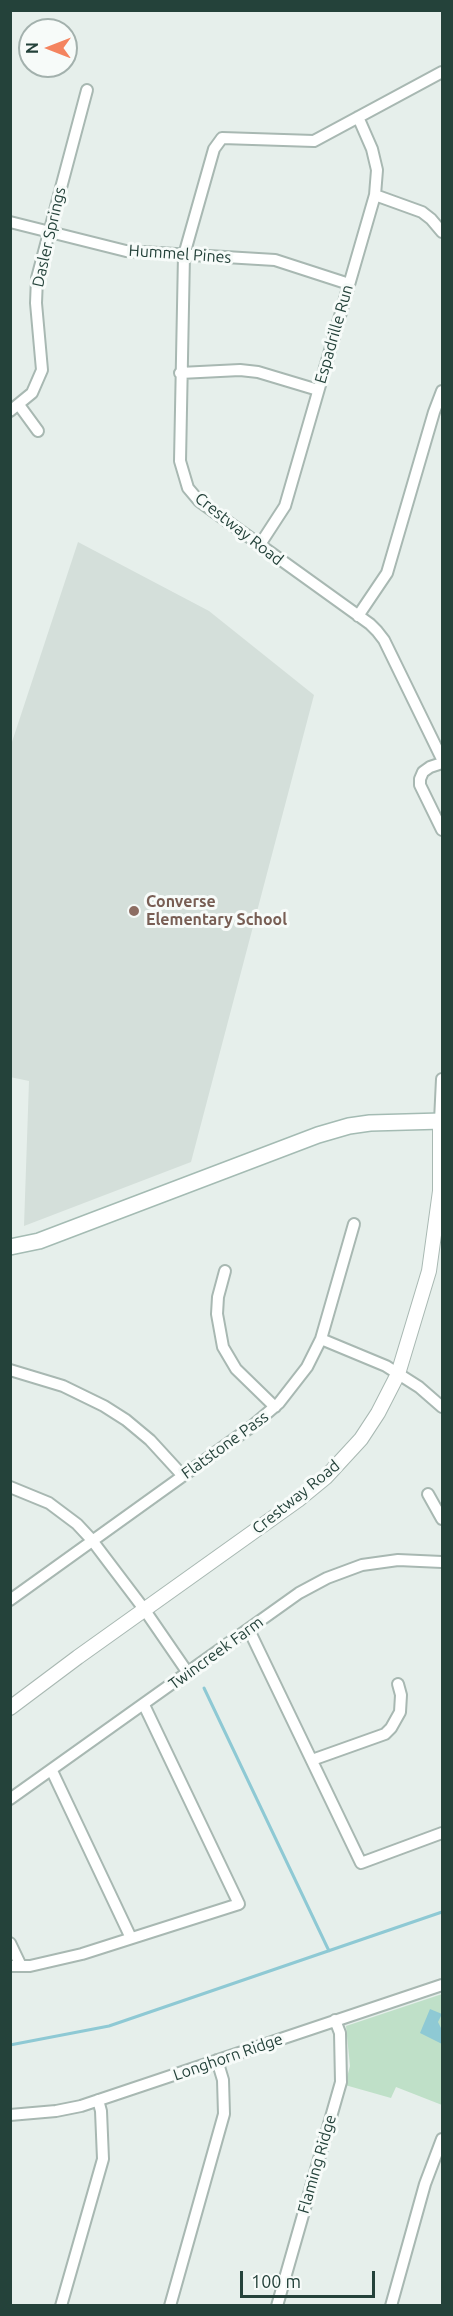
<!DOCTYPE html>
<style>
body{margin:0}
#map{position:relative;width:453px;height:2316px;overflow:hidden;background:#e6efeb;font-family:Ubuntu,sans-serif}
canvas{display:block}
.frame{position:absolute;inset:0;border:12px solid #24423a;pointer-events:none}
.north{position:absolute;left:18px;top:18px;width:60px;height:60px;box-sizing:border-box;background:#f7fbf9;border:2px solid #a3b1ad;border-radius:50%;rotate:270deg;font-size:16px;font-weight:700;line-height:24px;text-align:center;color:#24423a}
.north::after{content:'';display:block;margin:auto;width:21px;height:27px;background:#f4845f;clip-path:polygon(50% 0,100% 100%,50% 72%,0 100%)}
.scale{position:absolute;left:240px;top:2271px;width:135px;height:27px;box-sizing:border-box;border:3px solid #24423a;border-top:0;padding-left:8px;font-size:18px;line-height:21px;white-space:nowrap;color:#24423a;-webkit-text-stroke:4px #f7fbf9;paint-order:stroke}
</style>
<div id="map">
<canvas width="453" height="2316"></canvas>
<div class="frame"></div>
<div class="north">N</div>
<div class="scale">100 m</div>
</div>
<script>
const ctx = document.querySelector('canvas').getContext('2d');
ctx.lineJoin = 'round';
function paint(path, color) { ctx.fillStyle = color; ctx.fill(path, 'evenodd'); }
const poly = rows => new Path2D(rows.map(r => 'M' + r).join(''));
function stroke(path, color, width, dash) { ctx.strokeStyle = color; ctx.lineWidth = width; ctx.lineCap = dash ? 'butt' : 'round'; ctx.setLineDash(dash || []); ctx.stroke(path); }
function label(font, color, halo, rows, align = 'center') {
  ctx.font = font + ' Ubuntu,sans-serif'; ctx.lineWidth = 6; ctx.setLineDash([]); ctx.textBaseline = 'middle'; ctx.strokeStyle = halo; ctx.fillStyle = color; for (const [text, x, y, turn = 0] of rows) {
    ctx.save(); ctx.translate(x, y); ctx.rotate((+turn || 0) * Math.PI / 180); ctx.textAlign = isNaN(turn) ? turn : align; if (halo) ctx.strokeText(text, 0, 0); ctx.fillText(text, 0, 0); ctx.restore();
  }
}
const built = poly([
 [78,542,209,611,314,695,191,1162,24,1226,29,1081,10,1077,11,745]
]);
const green = poly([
 [442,1994,442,2105,396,2087,391,2098,345,2085,350,2066,346,2026]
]);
const water = poly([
 [430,2009,442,2014,438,2022,442,2030,442,2044,420,2033]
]);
const stream = poly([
 [204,1688,329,1951],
 [10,2045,109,2026,442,1912]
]);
const minor = poly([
 [442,72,314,141,222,138,214,149,184,255,180,461,188,488,199,501,370,624,377,631,384,640,442,759],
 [375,195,422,212,431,219,442,232],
 [10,222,126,251,275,260,349,284],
 [180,373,240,370,258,372,318,390],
 [19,405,38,431],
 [10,411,32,393,42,370,36,303,37,278,87,90],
 [259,546,285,506,375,195,377,170,372,149,358,117],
 [358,616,387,573,434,412,442,391],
 [442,763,430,767,423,772,420,779,420,785,442,830],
 [440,1121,442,1079],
 [225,1271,218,1297,217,1314,223,1347,236,1369,275,1407],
 [321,1339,386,1366,419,1387,442,1407],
 [10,1370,63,1386,104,1406,126,1420,150,1440,183,1476],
 [10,1487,49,1503,77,1524,91,1539,144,1609,188,1673],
 [428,1494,442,1519],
 [10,1600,251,1427,279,1403,307,1367,321,1339,354,1224],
 [249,1630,361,1863,442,1833],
 [312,1760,385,1734,391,1728,400,1712,401,1695,398,1684],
 [52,1771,131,1938],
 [10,1799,299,1593,327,1578,362,1565,398,1560,442,1562],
 [10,1943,21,1966],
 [10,1966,30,1966,82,1954,239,1904,144,1705],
 [10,2115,56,2111,81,2106,442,1985],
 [61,2306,103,2159,101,2111,98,2100],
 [170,2306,224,2114,223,2080,217,2060],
 [277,2306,341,2082,340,2033,335,2020],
 [391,2306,425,2184,442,2139]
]);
const tertiary = poly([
 [10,1708,78,1657,298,1500,326,1477,361,1439,378,1413,398,1374,429,1271,440,1191,440,1121]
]);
const secondary = poly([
 [10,1247,39,1241,318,1135,349,1126,370,1123,442,1121]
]);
const markers = [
 [134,911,6,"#8d6e63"]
];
const streetNames = [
 ["Dasler Springs",49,237,-77],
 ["Hummel Pines",180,254,4],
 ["Espadrille Run",334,334,-74],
 ["Crestway Road",239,529,38],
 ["Flatstone Pass",225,1445,-36],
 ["Crestway Road",296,1497,-39],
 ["Twincreek Farm",216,1653,-36],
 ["Longhorn Ridge",228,2057,-19],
 ["Flaming Ridge",317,2164,-74]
];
const educationNames = [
 ["Converse",146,902],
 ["Elementary School",146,920]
];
paint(built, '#d4dfda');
paint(green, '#bfe0c8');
paint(water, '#8ec9d4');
stroke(stream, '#8ec9d4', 3);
stroke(minor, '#a8b8b2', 14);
stroke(tertiary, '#a8b8b2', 16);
stroke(secondary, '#a4bbb3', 18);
stroke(minor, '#fff', 10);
stroke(tertiary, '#fff', 14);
stroke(secondary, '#fff', 15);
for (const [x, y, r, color] of markers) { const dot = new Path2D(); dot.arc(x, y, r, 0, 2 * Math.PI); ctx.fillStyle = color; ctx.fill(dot); stroke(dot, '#f7fbf9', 2); }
label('16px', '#24423a', '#f7fbf9', streetNames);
label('bold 16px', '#785e54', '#f7fbf9', educationNames, 'left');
</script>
